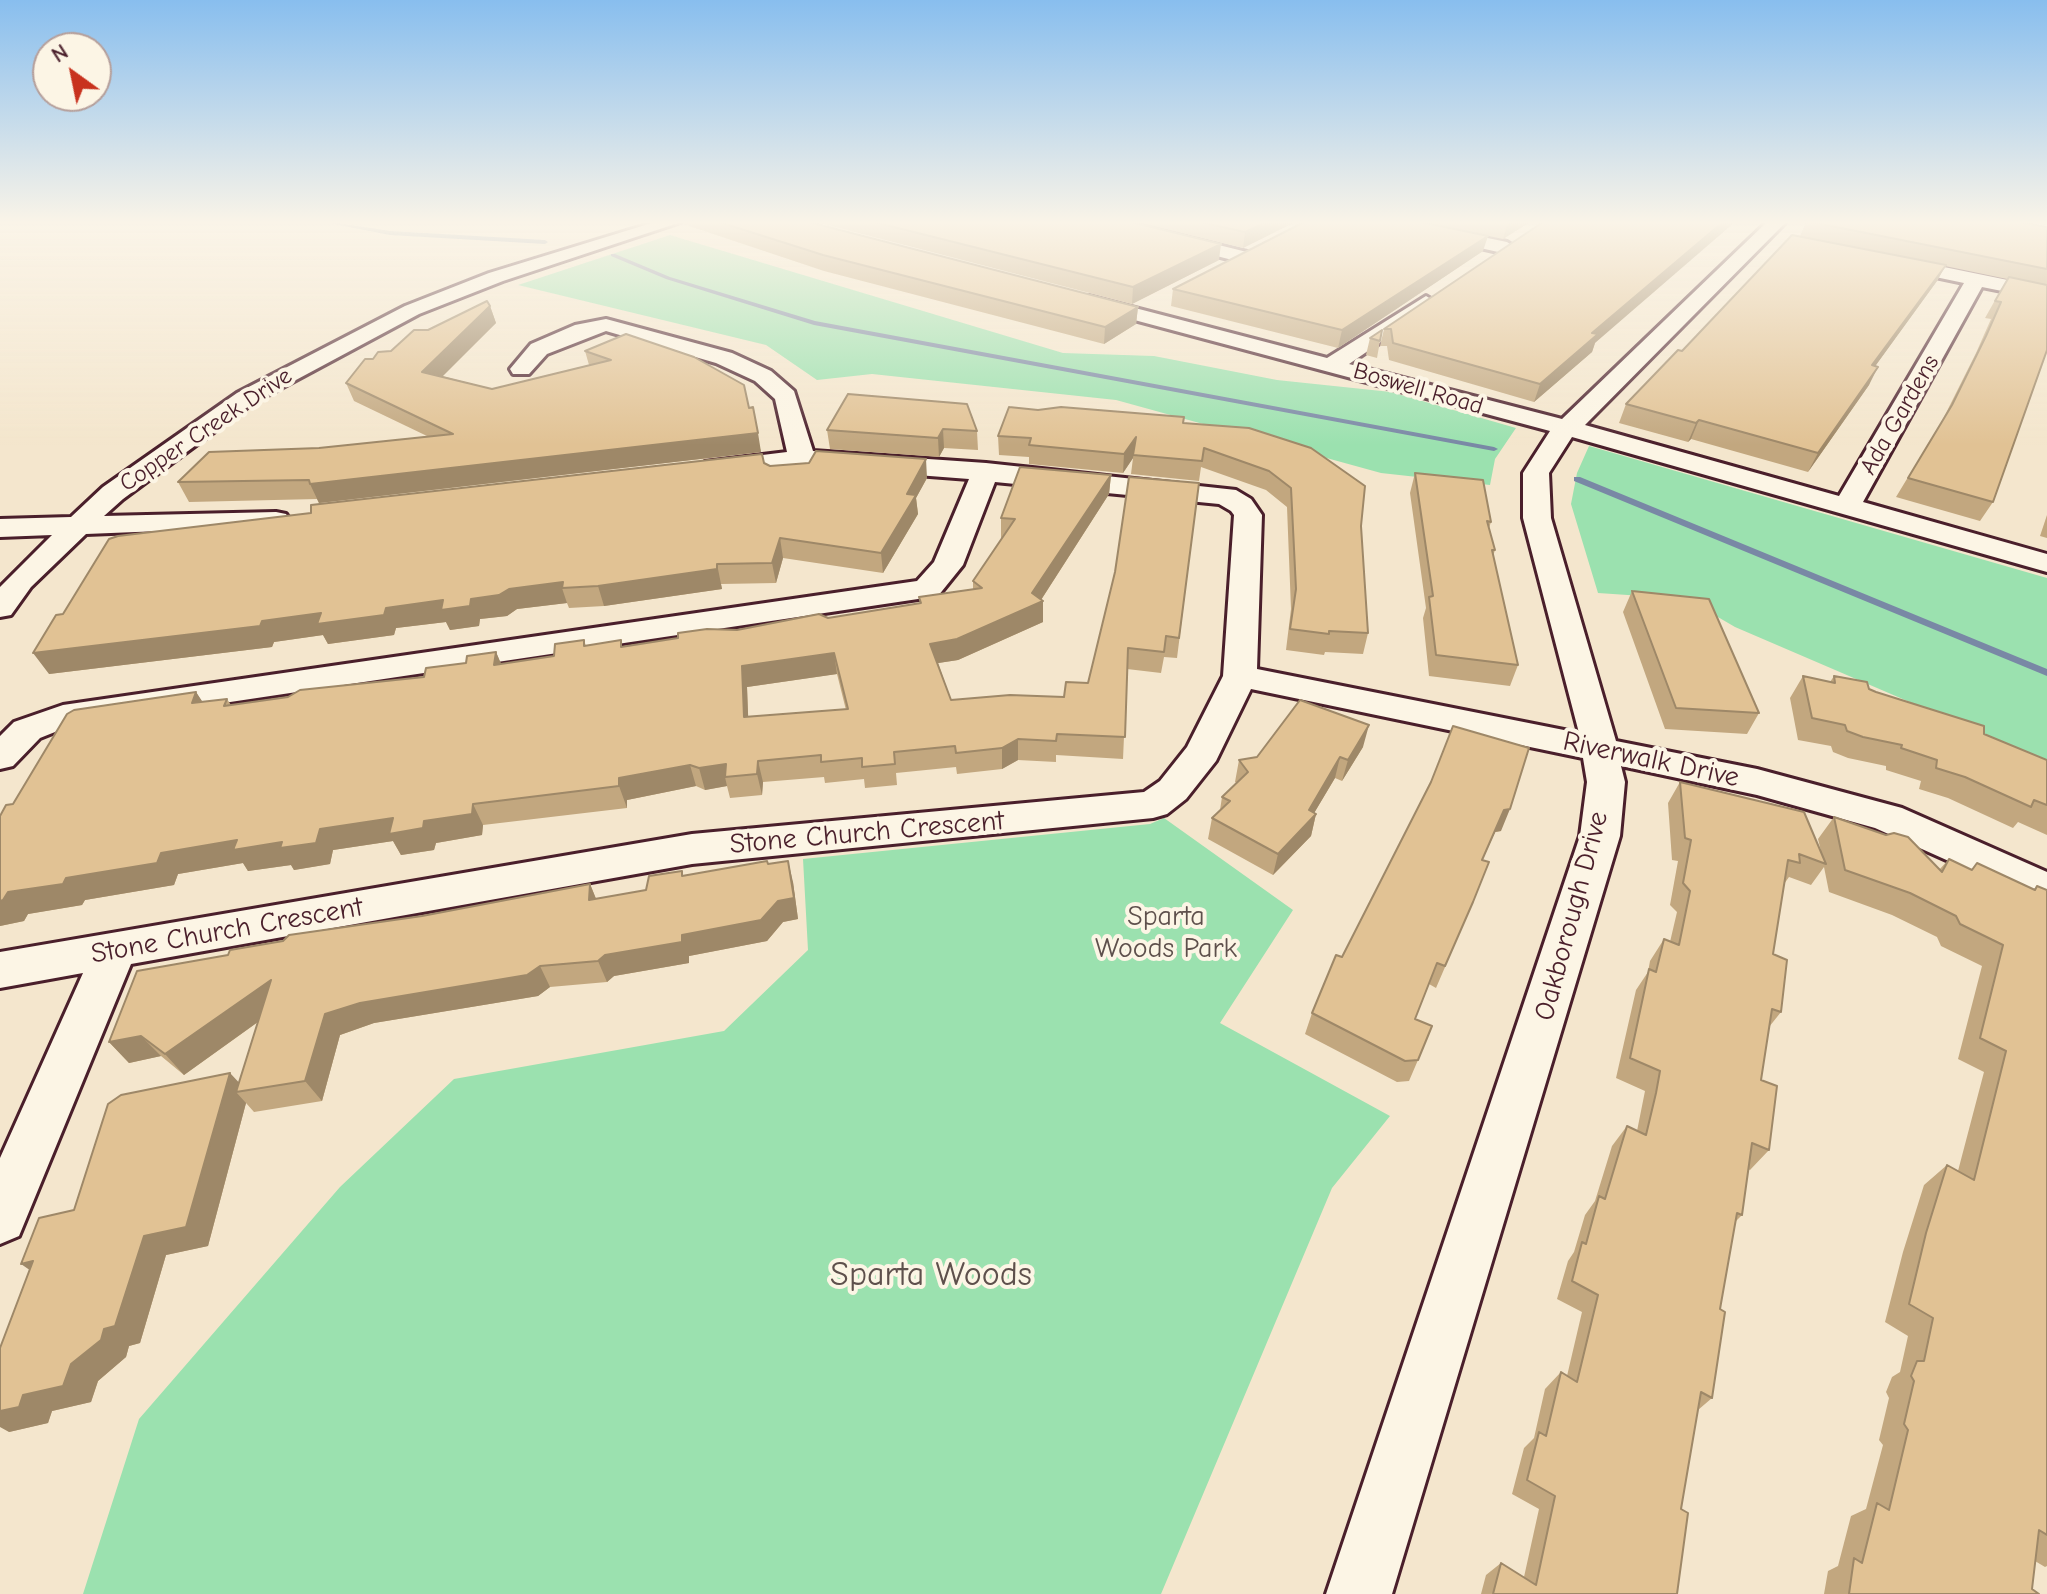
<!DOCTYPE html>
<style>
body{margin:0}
#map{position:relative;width:2047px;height:1594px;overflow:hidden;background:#f4e6cd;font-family:"Comic Neue",sans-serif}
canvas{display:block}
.north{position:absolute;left:32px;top:32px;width:80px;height:80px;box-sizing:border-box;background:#fcf5e5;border:2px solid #b59f9b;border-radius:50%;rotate:327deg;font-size:22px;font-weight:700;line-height:32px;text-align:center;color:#4a1f2b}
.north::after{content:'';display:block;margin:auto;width:28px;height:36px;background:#c8321e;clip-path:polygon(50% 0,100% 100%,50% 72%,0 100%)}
</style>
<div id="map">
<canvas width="2047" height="1594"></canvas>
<div class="north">N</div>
</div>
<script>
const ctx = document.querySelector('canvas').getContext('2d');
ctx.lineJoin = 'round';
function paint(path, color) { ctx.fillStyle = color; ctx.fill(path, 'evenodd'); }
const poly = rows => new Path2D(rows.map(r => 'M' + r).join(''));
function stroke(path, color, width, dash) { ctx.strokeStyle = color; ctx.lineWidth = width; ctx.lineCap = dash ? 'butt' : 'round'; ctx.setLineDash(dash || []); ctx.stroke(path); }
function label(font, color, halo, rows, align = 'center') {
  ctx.font = font + ' "Comic Neue",sans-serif'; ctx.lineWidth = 8; ctx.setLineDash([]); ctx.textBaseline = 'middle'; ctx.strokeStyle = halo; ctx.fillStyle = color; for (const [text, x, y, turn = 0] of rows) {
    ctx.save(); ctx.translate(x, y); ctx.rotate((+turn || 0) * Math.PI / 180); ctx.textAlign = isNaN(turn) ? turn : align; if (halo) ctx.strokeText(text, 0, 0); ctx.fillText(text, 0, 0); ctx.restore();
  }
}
const green = poly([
 [670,235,1063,353,1154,356,1277,380,1391,392,1516,428,1495,459,1490,485,1381,473,1116,400,872,374,817,380,766,345,518,285],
 [1589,446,2047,578,2047,761,1735,627,1687,599,1598,593,1571,504,1577,473],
 [1164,818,1293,910,1220,1023,1390,1116,1332,1188,1161,1594,83,1594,139,1419,340,1187,454,1079,724,1031,808,950,803,859,1150,824]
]);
const stream = poly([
 [331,222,390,231,545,240,548,242,545,244,390,235,333,224,331,222],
 [611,254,615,254,670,277,815,321,1494,447,1498,449,1494,451,814,325,666,279,611,256,611,254],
 [1574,477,1580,477,2047,669,2047,676,1574,481,1574,477]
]);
const minor = poly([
 [655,222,681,222,503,281,419,314,253,403,123,499,104,516,276,512,286,514,290,520,286,526,86,534,31,587,11,615,0,617,0,587,52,535,0,537,0,519,71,517,103,487,237,393,405,306,489,273,655,222],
 [1097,222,1126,222,1251,253,1253,257,1244,263,1100,226,1097,222],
 [1378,222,1410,222,1507,242,1516,248,1507,254,1387,227,1378,222],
 [1767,222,1786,222,1585,425,1839,496,1964,283,1883,266,1880,262,1883,258,1890,256,2047,288,2047,300,1982,287,1863,502,2047,554,2047,572,1572,437,1549,473,1551,518,1616,741,1757,769,1902,808,2047,872,2047,905,1875,828,1757,795,1621,766,1625,782,1620,836,1392,1594,1326,1594,1580,836,1587,782,1583,758,1251,689,1216,761,1186,799,1167,814,1153,818,692,864,131,964,19,1236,0,1244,0,1158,83,973,0,988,0,952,692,834,1144,792,1160,781,1187,747,1223,676,1234,515,1231,511,1219,504,995,482,963,565,938,596,70,726,40,738,13,766,0,769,0,736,14,722,63,705,917,581,934,562,969,479,799,466,714,476,705,474,701,468,705,462,787,452,775,399,755,381,716,363,606,331,547,354,529,374,513,374,510,369,531,344,575,325,606,319,732,353,771,371,794,391,813,451,986,463,1236,490,1251,499,1262,515,1257,669,1579,733,1523,518,1523,473,1550,431,1082,306,1079,302,1089,296,1327,358,1426,296,1436,302,1433,306,1349,364,1562,419,1767,222]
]);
const wall = poly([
 [682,222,809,222,1138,307,1136,324,1104,344,824,271,683,224],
 [816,222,1132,222,1219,260,1132,304],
 [1137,222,1295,222,1243,248],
 [1422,222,1530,222,1503,239],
 [1806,222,2023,222,2020,222,2047,227,2047,350,1993,502,1980,521,1896,497,1942,421,1976,353,1991,319,1985,318,2007,279,1945,266,1937,281,1875,366,1869,385,1808,472,1691,439,1688,442,1619,423,1626,404,1682,351,1800,236],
 [1483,251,1338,348,1171,306,1173,289],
 [490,306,496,323,442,376,492,389,589,365,585,351,626,334,749,408,761,452,319,503,317,499,189,502,178,482,427,436,354,401,346,383,373,359,391,351,428,330],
 [1384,329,1595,343,1592,352,1534,402,1389,360,1387,346,1380,346],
 [1370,338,1380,341,1377,358,1366,355],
 [848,394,977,431,978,450,944,448,939,457,830,449,827,430],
 [1184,423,1249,428,1361,526,1368,633,1363,654,1325,652,1324,655,1286,650,1291,609,1287,507,1266,490,1201,467,1199,481,1131,474,1133,458,1123,473,1029,464,1029,457,999,455,998,436],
 [764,463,770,466,927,478,916,498,918,514,883,573,783,558,776,583,721,584,722,589,604,606,569,608,567,603,517,609,507,616,480,619,479,626,450,630,446,622,396,628,394,635,328,644,323,635,274,642,272,647,49,674,63,614],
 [1415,473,1491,522,1489,528,1495,550,1493,556,1518,665,1510,686,1429,676,1423,618,1426,608,1410,493],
 [1111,475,1109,494,1041,600,1043,622,958,660,938,663,951,700,1064,697,1088,683,1199,483,1177,658,1164,657,1161,673,1127,669,1123,759,1056,755,1056,762,1018,760,1002,769,957,774,956,767,896,773,897,785,865,788,864,779,825,783,824,777,763,782,762,795,730,798,727,786,705,790,696,786,627,800,627,808,483,825,482,835,436,843,434,850,401,855,393,841,333,850,330,864,294,870,291,865,248,871,243,863,178,874,174,885,85,900,82,905,28,914,24,921,0,926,0,816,13,804,196,692,202,702,227,699,231,705,424,677,496,652,501,664,554,656,584,640,586,646,623,646,828,618,920,603,919,597,973,589,973,581,1003,538,1001,538,1001,518],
 [837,674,846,710,748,717,747,687],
 [2047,515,2047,538,2040,536],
 [1632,591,1759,713,1747,734,1665,729,1623,612],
 [1803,676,1830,682,1834,676,1984,734,2047,760,2047,835,2018,822,2013,828,1948,798,1919,789,1921,781,1886,770,1886,766,1848,758,1833,752,1831,746,1798,740,1790,698],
 [1363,747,1342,781,1335,778,1314,813,1316,814,1311,836,1273,875,1208,839,1212,818,1220,810,1222,797,1237,783,1235,782,1239,760],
 [1431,782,1501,831,1495,832,1482,860,1473,902,1436,988,1429,984,1415,1019,1418,1060,1409,1081,1397,1082,1305,1034,1312,1013,1342,957],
 [1680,782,1821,851,1818,839,1834,817,1939,870,1949,859,1971,870,1977,863,2034,890,2037,886,2047,890,2047,1566,2045,1567,2035,1561,2032,1589,2039,1594,1824,1594,1828,1571,1838,1566,1851,1516,1866,1509,1883,1445,1879,1440,1889,1398,1886,1392,1892,1377,1900,1372,1908,1336,1885,1322,1903,1252,1924,1185,1947,1165,1958,1171,1984,1072,1958,1059,1982,966,1941,946,1937,937,1892,915,1829,892,1824,867,1811,885,1789,877,1784,884,1773,954,1781,1012,1769,1027,1761,1080,1769,1150,1750,1170,1748,1169,1742,1215,1735,1222,1720,1309,1712,1398,1698,1410,1681,1509,1677,1594,1481,1594,1486,1575,1501,1563,1524,1577,1539,1509,1512,1494,1524,1448,1534,1438,1545,1389,1561,1372,1567,1376,1582,1312,1557,1299,1568,1261,1574,1252,1585,1215,1595,1201,1612,1146,1627,1126,1637,1131,1645,1091,1616,1078,1636,990,1648,972,1650,961,1664,939,1670,942,1677,912,1670,905,1678,861,1672,860,1668,803],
 [768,864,793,882,798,919,783,922,767,941,689,956,689,963,614,976,607,982,550,987,538,996,374,1023,340,1035,322,1101,254,1112,246,1103,208,1246,166,1255,140,1343,129,1346,126,1357,98,1381,91,1402,52,1411,48,1423,9,1432,74,1210,239,1082,258,1022,184,1075,161,1056,129,1063,109,1042,228,955,422,916,590,884,596,899,646,890,683,876]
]);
const shadedWall = poly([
 [1267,222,1295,222,1243,248,1245,232],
 [1511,222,1530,222,1503,239,1508,223],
 [1723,222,1735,222,1595,343,1592,352,1534,402,1540,384,1592,333],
 [1488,236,1483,251,1338,348,1342,330],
 [1221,244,1219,260,1132,304,1133,287],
 [1946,265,1937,281,1863,383,1872,365],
 [490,306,496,323,429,390,422,372],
 [1138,307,1136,324,1104,344,1105,327],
 [1878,367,1869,385,1808,472,1818,453],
 [1699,420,1691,439,1688,442,1696,423],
 [943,429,944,448,939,457,938,438],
 [758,433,761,452,319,503,310,484],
 [1136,437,1133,458,1123,473,1124,454],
 [926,459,927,478,916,498,918,514,883,573,881,553,907,494],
 [1111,475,1109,494,1039,603,1043,601,1043,622,958,660,932,664,930,644,1032,593],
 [780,538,783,558,776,583,772,563],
 [717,564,722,589,604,606,598,586],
 [563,582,562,588,567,603,517,609,507,616,480,619,479,626,450,630,446,622,396,628,394,635,328,644,323,635,274,642,272,647,49,674,33,653,321,613,386,608,443,600,471,599,509,589],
 [496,652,505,673,494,665],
 [834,653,837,674,747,687,749,738,744,717,742,666],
 [196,692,210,713,192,703],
 [1369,725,1363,747,1342,781,1348,760],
 [1018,739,1018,760,1002,769,1002,748],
 [1340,757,1335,778,1310,820,1316,814,1311,836,1273,875,1278,854,1309,810],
 [758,761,763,782,762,795,757,774],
 [726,764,725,777,727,786,705,790,699,768],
 [690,765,696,786,627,800,627,808,619,786,619,778],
 [473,804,483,825,482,835,436,843,434,850,401,855,393,841,333,850,330,864,294,870,291,865,248,871,243,863,178,874,174,885,85,900,82,905,28,914,24,921,0,926,0,901,8,892,161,853,237,840,393,818,424,821],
 [1510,809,1501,831,1495,832,1473,881,1504,810],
 [788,861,793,882,798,919,783,922,767,941,689,956,689,963,614,976,607,982,598,961,605,955,682,935],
 [590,884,599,906,589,900],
 [540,966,550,987,538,996,374,1023,340,1035,322,1101,305,1081,325,1014,360,1003],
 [271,980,287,1001,184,1075,165,1054],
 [141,1036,161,1056,129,1063,109,1042],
 [230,1073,246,1090,236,1092,246,1103,208,1246,166,1255,140,1343,129,1346,126,1357,98,1381,91,1402,52,1411,48,1423,9,1432,0,1427,0,1411,71,1364,144,1236],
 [33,1261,47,1282,21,1264]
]);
const building = poly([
 [719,222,809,222,1138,307,1105,327,823,255,719,222],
 [874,222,1131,222,1221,244,1133,287,874,222],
 [1200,222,1267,222,1245,232,1200,222],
 [1304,222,1421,222,1488,236,1342,330,1173,289,1304,222],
 [1543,222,1723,222,1592,333,1598,334,1540,384,1393,343,1391,329,1384,329,1543,222],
 [1811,222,2019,222,2047,227,2047,269,1811,222],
 [1792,235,1946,265,1872,365,1878,367,1818,453,1699,420,1696,423,1626,404,1678,350,1682,351,1792,235],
 [2009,277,2047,285,2047,350,1993,502,1908,478,1952,405,1986,336,2001,302,1995,301,2009,277],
 [487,301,490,306,422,372,492,389,611,360,585,351,626,334,694,357,744,385,749,408,753,407,758,433,310,484,309,480,178,482,209,452,319,448,453,434,346,383,365,359,373,359,378,352,391,351,414,330,428,330,487,301],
 [1382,330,1380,341,1370,338,1382,330],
 [848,394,967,404,977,431,943,429,938,438,827,430,848,394],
 [1009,407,1038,410,1061,407,1184,417,1183,423,1249,428,1311,448,1365,486,1361,526,1368,633,1329,631,1329,634,1290,629,1296,589,1291,488,1269,471,1204,448,1202,461,1133,455,1136,437,1124,454,1029,445,1031,438,998,436,1009,407],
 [816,451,926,459,907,494,916,495,881,553,780,538,772,563,717,564,717,569,598,586,562,588,563,582,509,589,499,595,471,599,470,606,441,610,443,600,386,608,384,615,317,624,321,613,262,621,260,626,33,653,56,615,63,614,109,539,118,536,311,513,311,505,762,454,764,463,770,466,809,463,816,451],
 [1020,467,1111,475,1032,593,1043,601,957,639,930,644,951,700,1010,695,1064,697,1066,682,1088,683,1115,572,1129,477,1199,483,1179,638,1166,636,1164,652,1128,648,1125,737,1057,734,1056,741,1018,739,1002,748,956,753,955,746,894,752,895,764,862,767,862,758,821,762,821,755,758,761,757,774,725,777,726,764,699,768,690,765,619,778,619,786,473,804,472,814,424,821,423,828,389,834,393,818,320,829,316,843,280,848,282,842,233,850,237,840,161,853,157,863,66,878,63,884,8,892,3,900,0,901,0,816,6,805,13,804,67,714,74,710,196,692,192,703,227,699,224,706,288,697,300,690,424,677,426,668,466,663,467,656,496,652,494,665,554,656,555,644,584,640,584,646,621,640,621,647,678,638,678,633,707,629,737,630,819,614,828,618,921,603,919,597,982,588,973,581,1015,519,1001,518,1020,467],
 [834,653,848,709,744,717,742,666,834,653],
 [1415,473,1483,480,1491,522,1487,521,1495,550,1492,550,1518,665,1436,655,1429,597,1433,596,1415,473],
 [1632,591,1709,599,1759,713,1676,708,1632,591],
 [1803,676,1835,683,1834,676,1867,682,1869,689,1876,692,1984,726,1984,734,2047,760,2047,805,2034,800,2031,807,1965,777,1936,768,1937,760,1901,748,1902,745,1863,737,1847,731,1845,725,1812,718,1803,676],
 [1300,700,1369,725,1348,760,1340,757,1309,810,1316,814,1278,854,1212,818,1230,801,1222,797,1248,772,1239,760,1257,757,1300,700],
 [1453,726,1529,748,1510,809,1504,810,1482,860,1489,862,1473,902,1445,966,1437,963,1415,1019,1432,1026,1418,1060,1405,1061,1312,1013,1336,955,1342,957,1431,782,1453,726],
 [1680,782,1804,812,1826,864,1799,854,1800,863,1788,860,1773,954,1787,960,1781,1012,1772,1009,1761,1080,1777,1086,1769,1150,1752,1143,1742,1215,1737,1213,1720,1309,1725,1312,1712,1398,1701,1392,1681,1509,1688,1513,1677,1594,1493,1594,1501,1563,1536,1585,1555,1496,1527,1480,1539,1432,1546,1436,1561,1372,1577,1382,1598,1295,1572,1281,1582,1242,1586,1244,1599,1196,1605,1199,1627,1126,1646,1135,1656,1093,1660,1071,1630,1058,1649,969,1656,972,1664,939,1679,945,1690,891,1683,883,1691,840,1685,838,1680,782],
 [1834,817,1886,835,1894,833,1908,837,1942,872,1949,859,1972,870,1977,863,2035,890,2037,886,2047,890,2047,1535,2039,1530,2032,1589,2039,1594,1849,1594,1854,1558,1862,1563,1877,1503,1889,1510,1908,1430,1904,1424,1914,1381,1911,1376,1917,1361,1924,1361,1933,1318,1909,1304,1926,1233,1947,1165,1974,1180,2006,1051,1980,1038,2003,945,1960,924,1956,916,1910,893,1845,870,1834,817],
 [767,861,768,864,788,861,794,898,778,901,761,920,682,935,682,942,605,955,598,961,540,966,527,975,360,1003,325,1014,305,1081,236,1092,271,980,165,1054,141,1036,109,1042,137,971,228,955,230,950,283,941,289,935,422,916,590,884,589,900,646,890,649,876,682,871,682,876,767,861],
 [230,1073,186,1227,144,1236,115,1326,104,1329,101,1340,71,1364,63,1386,23,1395,19,1407,0,1411,0,1348,33,1261,21,1264,39,1218,74,1210,108,1104,121,1095,230,1073]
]);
const farStreetnames = [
 ["Boswell Road",1418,389,16],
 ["Ada Gardens",1900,415,-60],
 ["Copper Creek Drive",206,430,-34]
];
const streetNames = [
 ["Riverwalk Drive",1651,760,12],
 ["Stone Church Crescent",867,833,-5],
 ["Oakborough Drive",1572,916,-75],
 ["Stone Church Crescent",227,931,-10]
];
const parkNames = [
 ["Sparta",1166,917],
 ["Woods Park",1166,949]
];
const nearParknames = [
 ["Sparta Woods",931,1275]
];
paint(green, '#9be1af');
paint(stream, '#7988a5');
stroke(minor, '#4a1f2b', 6);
paint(minor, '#fcf5e5');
paint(wall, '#c2a77f');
paint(shadedWall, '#9e8868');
paint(building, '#e1c294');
stroke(building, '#9e8868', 2);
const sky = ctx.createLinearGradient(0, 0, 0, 445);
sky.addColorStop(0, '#88beee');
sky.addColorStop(0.5, '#faf4e8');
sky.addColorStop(1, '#faf4e800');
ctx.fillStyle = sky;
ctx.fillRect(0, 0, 2047, 445);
label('24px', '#4a1f2b', '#fcf5e5', farStreetnames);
label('28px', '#4a1f2b', '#fcf5e5', streetNames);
label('28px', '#5e504c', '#fcf5e5', parkNames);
label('34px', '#5e504c', '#fcf5e5', nearParknames);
</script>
